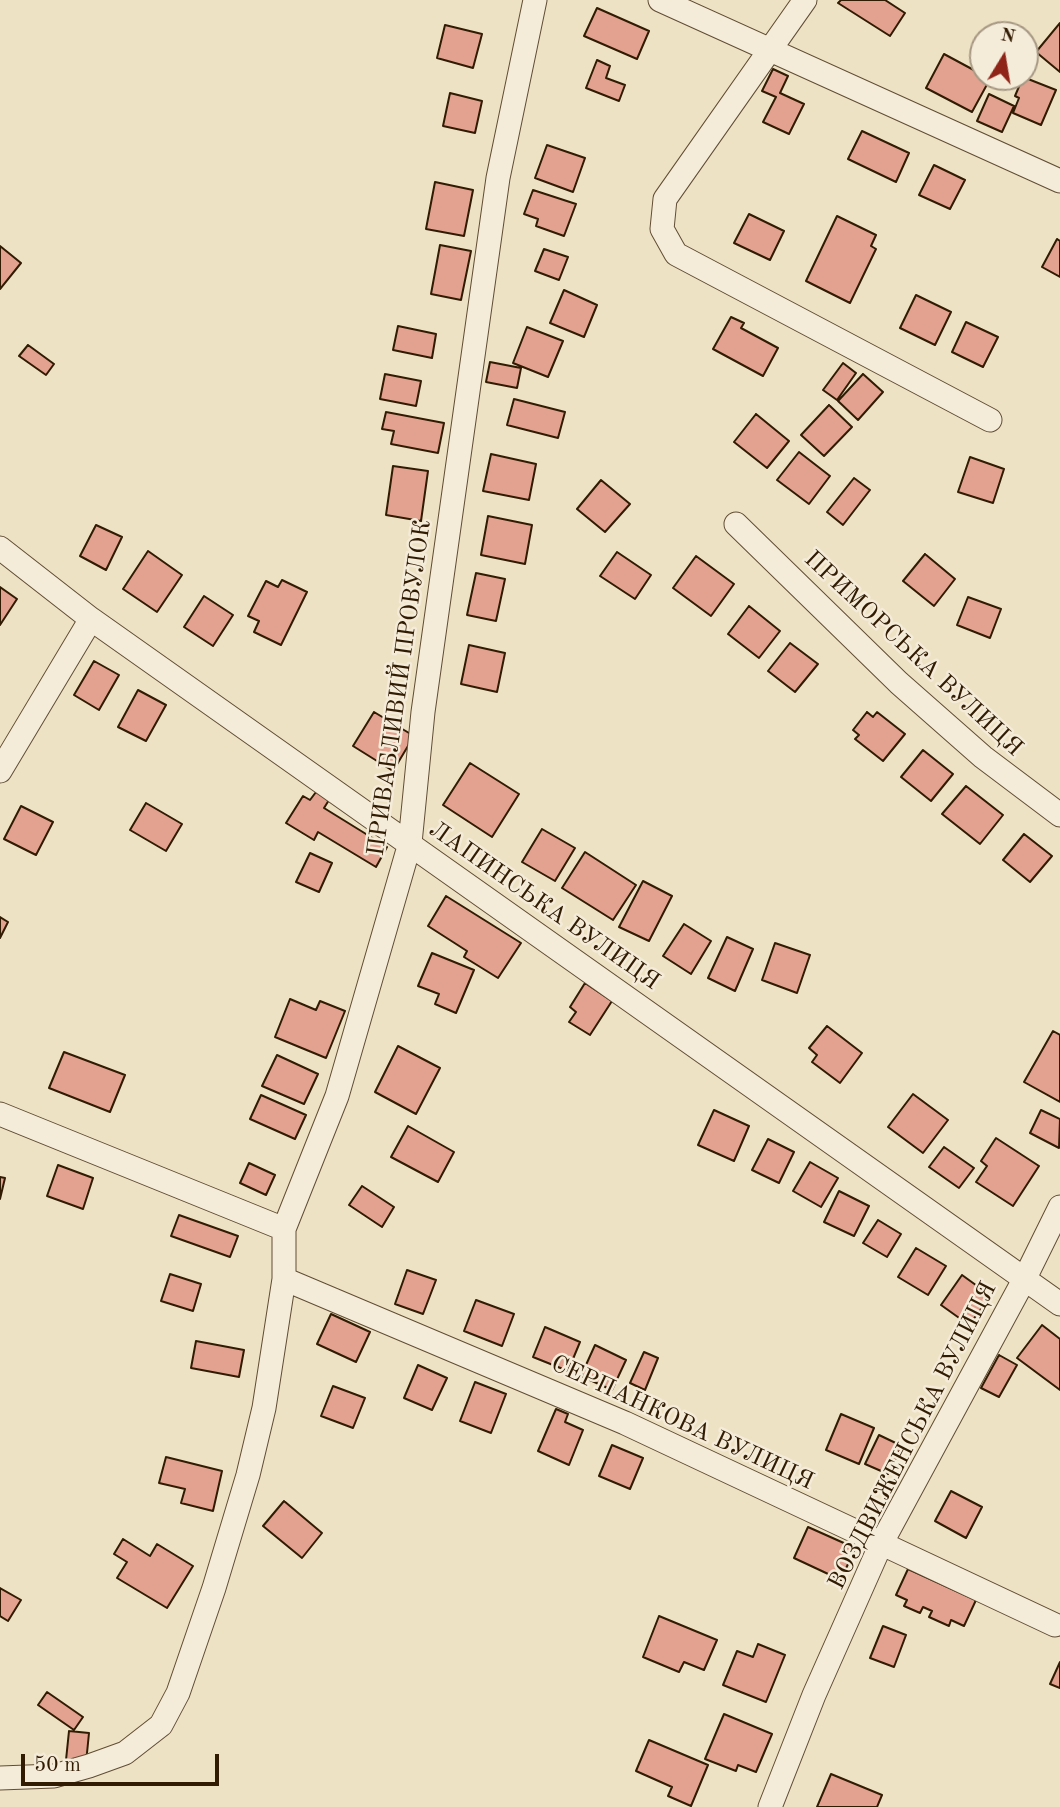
<!DOCTYPE html>
<meta charset="utf-8">
<style>
body{margin:0}
#map{position:relative;width:1060px;height:1807px;overflow:hidden;background:#eee2c5;font-family:"Old Standard TT",serif}
canvas{display:block}
.north{position:absolute;left:969px;top:21px;width:70px;height:70px;box-sizing:border-box;background:#f4ecd9;border:2px solid #a69883;border-radius:50%;rotate:11deg;font-size:19px;font-weight:700;line-height:28px;text-align:center;color:#311b03}
.north::after{content:'';display:block;margin:auto;width:24px;height:32px;background:#8f2418;clip-path:polygon(50% 0,100% 100%,50% 72%,0 100%)}
.scale{position:absolute;left:21px;top:1754px;width:198px;height:32px;box-sizing:border-box;border:4px solid #311b03;border-top:0;padding-left:9px;font-size:21px;line-height:24px;white-space:nowrap;color:#311b03;-webkit-text-stroke:5px #f4ecd9;paint-order:stroke}
</style>
<div id="map">
<canvas width="1060" height="1807"></canvas>
<div class="north">N</div>
<div class="scale">50 m</div>
</div>
<script>
const ctx = document.querySelector('canvas').getContext('2d');
ctx.lineJoin = 'round';
function paint(path, color) { ctx.fillStyle = color; ctx.fill(path, 'evenodd'); }
const poly = rows => new Path2D(rows.map(r => 'M' + r).join(''));
function stroke(path, color, width, dash) { ctx.strokeStyle = color; ctx.lineWidth = width; ctx.lineCap = dash ? 'butt' : 'round'; ctx.setLineDash(dash || []); ctx.stroke(path); }
function label(font, color, halo, rows, align = 'center') {
  ctx.font = font + ' "Old Standard TT",serif'; ctx.lineWidth = 5; ctx.setLineDash([]); ctx.textBaseline = 'middle'; ctx.strokeStyle = halo; ctx.fillStyle = color; for (const [text, x, y, turn = 0] of rows) {
    ctx.save(); ctx.translate(x, y); ctx.rotate((+turn || 0) * Math.PI / 180); ctx.textAlign = isNaN(turn) ? turn : align; if (halo) ctx.strokeText(text, 0, 0); ctx.fillText(text, 0, 0); ctx.restore();
  }
}
const building = poly([
 [841,0,885,0,905,13,890,36,838,3,841,0],
 [597,8,649,31,637,59,584,36,597,8],
 [1060,23,1060,72,1036,52,1060,23],
 [445,25,482,34,473,68,437,58,445,25],
 [944,54,983,75,983,77,990,79,972,112,926,88,944,54],
 [597,60,610,66,606,78,625,85,619,101,586,88,597,60],
 [773,69,788,76,780,93,804,104,789,134,763,122,776,97,762,91,773,69],
 [1023,77,1056,90,1041,125,1013,113,1019,98,1015,96,1023,77],
 [450,93,482,101,475,133,443,126,450,93],
 [989,94,1014,106,1002,132,977,121,989,94],
 [862,131,909,153,896,182,848,159,862,131],
 [547,145,585,158,573,192,535,178,547,145],
 [934,165,965,180,950,209,919,195,934,165],
 [435,182,473,190,464,236,426,229,435,182],
 [533,190,576,204,564,236,536,226,538,219,524,214,533,190],
 [749,214,784,231,770,260,734,243,749,214],
 [837,216,876,235,871,246,876,249,850,303,806,281,837,216],
 [1057,239,1060,241,1060,277,1042,267,1057,239],
 [440,245,471,251,461,300,431,294,440,245],
 [0,246,21,263,0,289,0,246],
 [544,249,568,257,559,280,535,271,544,249],
 [564,290,597,305,584,337,550,323,564,290],
 [916,295,951,312,935,345,900,328,916,295],
 [731,317,744,323,741,328,778,348,763,376,713,349,731,317],
 [966,322,998,337,983,367,952,352,966,322],
 [398,326,436,334,432,358,393,350,398,326],
 [527,327,563,341,548,377,513,363,527,327],
 [28,345,54,364,46,375,19,356,28,345],
 [490,362,521,368,517,388,486,382,490,362],
 [843,363,856,373,837,400,823,390,843,363],
 [385,374,421,381,416,406,380,399,385,374],
 [863,374,883,392,858,420,838,401,863,374],
 [514,399,565,412,558,438,507,425,514,399],
 [829,405,852,427,824,456,801,435,829,405],
 [386,412,444,423,438,453,391,444,394,431,382,429,386,412],
 [756,414,789,441,767,468,734,442,756,414],
 [799,452,830,476,809,504,777,480,799,452],
 [491,454,536,464,529,500,483,491,491,454],
 [970,457,1004,469,993,503,958,492,970,457],
 [393,466,428,471,421,521,386,515,393,466],
 [854,478,870,490,843,525,827,512,854,478],
 [601,480,630,504,605,532,577,509,601,480],
 [488,516,532,525,525,564,481,555,488,516],
 [96,525,122,537,106,570,80,556,96,525],
 [148,551,182,575,157,612,123,589,148,551],
 [617,552,651,575,635,599,600,576,617,552],
 [925,554,955,579,934,606,903,581,925,554],
 [696,556,734,584,711,616,673,588,696,556],
 [476,573,505,579,496,621,467,615,476,573],
 [282,580,307,592,281,645,254,632,259,621,248,616,266,581,278,587,282,580],
 [0,587,17,599,0,625,0,587],
 [204,596,233,615,213,646,184,627,204,596],
 [968,597,1001,609,990,638,957,625,968,597],
 [749,606,780,631,759,658,728,634,749,606],
 [790,643,818,664,795,692,768,671,790,643],
 [469,645,505,653,497,692,461,684,469,645],
 [94,661,119,675,99,710,74,695,94,661],
 [138,690,166,705,146,741,118,727,138,690],
 [374,712,414,736,393,771,353,746,374,712],
 [867,712,873,717,877,712,905,734,883,761,855,739,859,735,853,730,867,712],
 [923,750,953,774,931,801,901,777,923,750],
 [470,763,519,794,492,837,443,805,470,763],
 [966,786,1003,815,980,844,942,814,966,786],
 [316,792,329,800,324,808,387,847,376,867,318,832,314,840,286,823,303,796,310,800,316,792],
 [146,803,182,824,166,851,130,830,146,803],
 [21,806,53,822,36,855,4,839,21,806],
 [542,829,575,848,555,881,522,862,542,829],
 [1024,834,1052,856,1030,882,1003,860,1024,834],
 [585,852,636,885,613,920,562,888,585,852],
 [310,853,332,863,319,892,296,882,310,853],
 [643,881,672,896,649,941,619,927,643,881],
 [446,896,521,943,498,978,464,957,467,951,428,926,446,896],
 [0,917,8,922,0,938,0,917],
 [684,924,711,941,691,974,663,956,684,924],
 [727,937,753,949,735,991,708,978,727,937],
 [775,943,810,955,797,993,762,980,775,943],
 [432,953,474,970,456,1013,435,1004,439,994,418,986,432,953],
 [585,983,612,1001,590,1035,569,1022,576,1012,570,1007,585,983],
 [290,999,316,1010,320,1001,345,1011,326,1058,275,1037,290,999],
 [827,1026,862,1053,840,1083,812,1062,817,1055,809,1048,827,1026],
 [1053,1031,1060,1035,1060,1102,1024,1082,1053,1031],
 [398,1046,440,1068,416,1114,375,1092,398,1046],
 [64,1052,125,1075,110,1112,49,1088,64,1052],
 [277,1055,318,1074,304,1104,262,1086,277,1055],
 [913,1094,948,1120,923,1153,888,1127,913,1094],
 [261,1095,306,1115,295,1139,250,1119,261,1095],
 [714,1110,749,1126,734,1161,698,1145,714,1110],
 [1041,1110,1060,1119,1059,1148,1030,1133,1041,1110],
 [408,1126,454,1152,438,1182,391,1157,408,1126],
 [996,1138,1039,1166,1013,1206,976,1182,987,1166,981,1161,996,1138],
 [768,1139,794,1152,779,1183,752,1170,768,1139],
 [944,1147,974,1168,959,1188,929,1167,944,1147],
 [810,1162,838,1178,821,1207,793,1191,810,1162],
 [249,1163,275,1175,266,1195,240,1183,249,1163],
 [58,1165,93,1178,83,1209,47,1196,58,1165],
 [0,1177,5,1178,0,1199,0,1177],
 [362,1186,394,1207,382,1227,349,1205,362,1186],
 [839,1191,869,1206,854,1236,824,1222,839,1191],
 [179,1215,238,1236,230,1257,171,1236,179,1215],
 [878,1220,901,1234,887,1257,863,1243,878,1220],
 [916,1248,946,1266,928,1295,898,1277,916,1248],
 [407,1270,436,1280,423,1314,395,1304,407,1270],
 [170,1274,201,1284,193,1311,161,1301,170,1274],
 [962,1275,991,1296,969,1325,941,1305,962,1275],
 [476,1300,514,1314,502,1346,464,1331,476,1300],
 [331,1314,370,1332,356,1362,317,1344,331,1314],
 [1042,1325,1060,1339,1060,1390,1017,1358,1042,1325],
 [545,1327,580,1342,568,1371,533,1357,545,1327],
 [196,1341,244,1350,239,1377,191,1368,196,1341],
 [595,1345,626,1360,612,1390,581,1376,595,1345],
 [644,1352,658,1358,645,1390,630,1383,644,1352],
 [999,1355,1017,1365,999,1397,981,1388,999,1355],
 [418,1365,447,1378,432,1410,404,1398,418,1365],
 [475,1382,506,1394,491,1433,460,1421,475,1382],
 [333,1386,365,1398,353,1428,321,1416,333,1386],
 [556,1409,568,1414,565,1422,583,1430,569,1465,538,1451,556,1409],
 [841,1414,874,1428,859,1464,826,1450,841,1414],
 [879,1435,902,1446,888,1474,865,1464,879,1435],
 [612,1445,643,1458,630,1489,599,1476,612,1445],
 [166,1457,222,1471,213,1511,181,1503,185,1489,159,1483,166,1457],
 [951,1491,982,1507,966,1538,935,1521,951,1491],
 [284,1501,322,1533,302,1558,263,1526,284,1501],
 [808,1527,855,1548,841,1580,794,1558,808,1527],
 [123,1539,150,1556,157,1544,193,1566,167,1608,117,1578,127,1562,114,1554,123,1539],
 [908,1569,976,1600,964,1626,951,1620,949,1626,929,1617,932,1611,923,1607,920,1613,904,1606,907,1600,896,1595,908,1569],
 [0,1588,21,1600,8,1621,0,1616,0,1588],
 [659,1616,717,1640,704,1670,684,1662,679,1672,643,1657,659,1616],
 [883,1626,906,1635,894,1667,870,1658,883,1626],
 [758,1644,785,1655,766,1702,723,1685,737,1651,753,1657,758,1644],
 [1060,1662,1060,1688,1050,1684,1060,1662],
 [47,1692,83,1717,74,1730,38,1705,47,1692],
 [724,1714,772,1734,756,1772,738,1765,736,1771,705,1759,724,1714],
 [69,1731,89,1733,86,1763,66,1760,69,1731],
 [649,1740,708,1765,691,1806,668,1796,672,1787,636,1771,649,1740],
 [831,1774,882,1795,877,1807,817,1807,831,1774]
]);
const street = poly([
 [660,0,1060,181],
 [805,0,665,199,662,229,676,254,990,420],
 [736,524,899,683,983,757,1060,815],
 [0,548,91,619,1060,1304],
 [0,771,91,619],
 [0,1114,284,1229],
 [284,1279,625,1423,1055,1625],
 [0,1778,54,1776,89,1766,125,1753,161,1725,178,1693,214,1588,248,1475,264,1408,284,1279,284,1229,337,1096,410,843,423,712,498,178,535,0],
 [770,1807,814,1695,881,1544,1025,1278,1060,1207]
]);
const streetNames = [
 ["ПРИМОРСЬКА ВУЛИЦЯ",913,654,43],
 ["ПРИВАБЛИВИЙ ПРОВУЛОК",400,688,-82],
 ["ЛАПИНСЬКА ВУЛИЦЯ",544,906,35],
 ["СЕРПАНКОВА ВУЛИЦЯ",682,1423,25],
 ["ВОЗДВИЖЕНСЬКА ВУЛИЦЯ",913,1436,-63]
];
paint(building, '#e3a290');
stroke(building, '#311b03', 2);
stroke(street, '#604d34', 25);
stroke(street, '#f4ecd9', 23);
label('24px', '#311b03', '#f4ecd9', streetNames);
</script>
